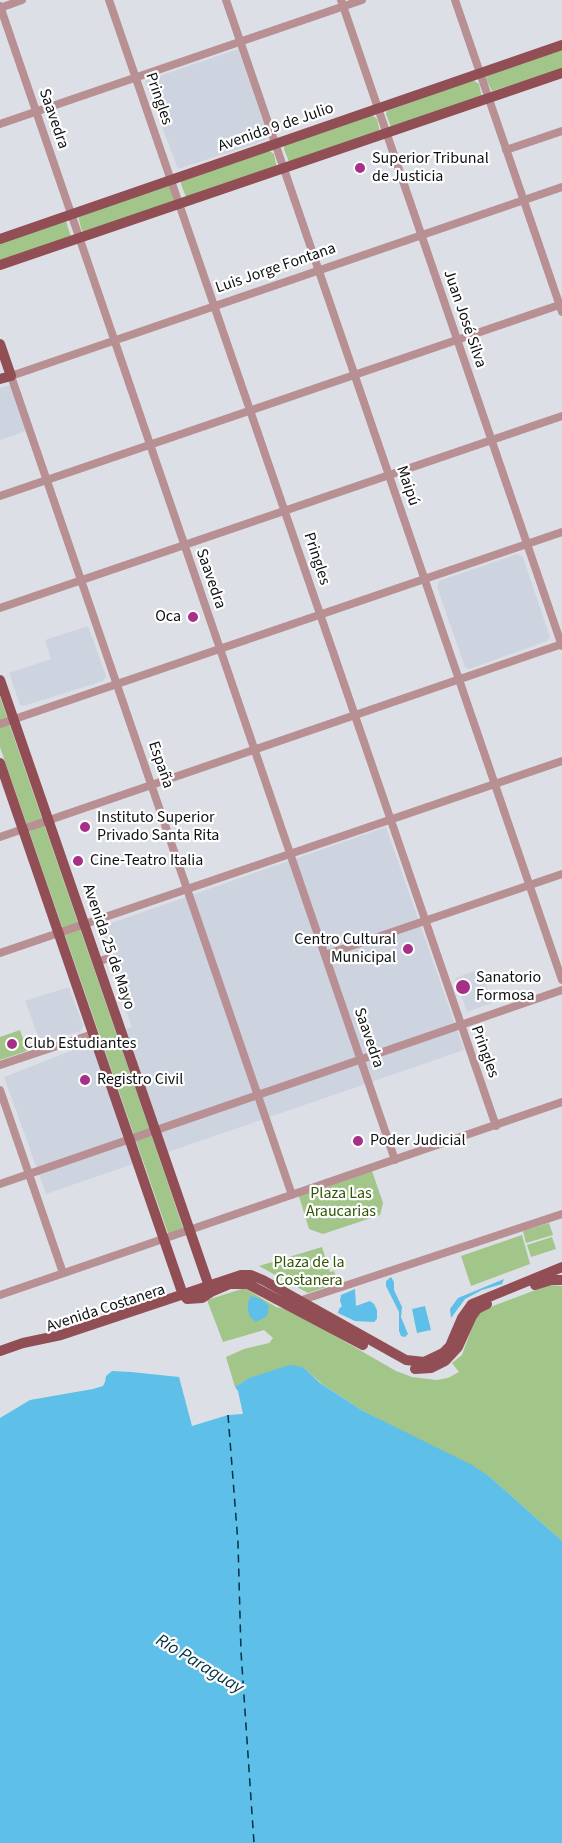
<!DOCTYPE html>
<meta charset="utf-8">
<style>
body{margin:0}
canvas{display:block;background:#dcdfe5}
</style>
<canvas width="562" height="1843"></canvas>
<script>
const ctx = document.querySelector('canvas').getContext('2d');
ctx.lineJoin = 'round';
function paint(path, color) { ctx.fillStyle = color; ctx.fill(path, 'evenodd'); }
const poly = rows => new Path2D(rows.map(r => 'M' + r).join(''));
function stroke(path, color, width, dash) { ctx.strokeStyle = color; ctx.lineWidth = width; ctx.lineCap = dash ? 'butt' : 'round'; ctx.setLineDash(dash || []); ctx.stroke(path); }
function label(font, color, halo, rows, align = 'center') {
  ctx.font = font + ' "Source Sans 3",sans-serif'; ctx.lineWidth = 4.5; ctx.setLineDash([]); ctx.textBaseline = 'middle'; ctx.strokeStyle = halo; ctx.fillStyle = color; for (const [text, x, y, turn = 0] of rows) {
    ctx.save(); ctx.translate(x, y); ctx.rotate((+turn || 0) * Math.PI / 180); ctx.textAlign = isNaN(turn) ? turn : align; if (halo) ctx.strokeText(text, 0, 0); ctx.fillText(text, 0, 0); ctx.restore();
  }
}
const built = poly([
 [238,49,269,139,178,169,145,81],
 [11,385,26,431,0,440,0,388],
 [517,554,523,557,550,637,547,641,469,669,465,667,437,587,439,581],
 [88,626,106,676,103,681,23,706,20,705,9,673,51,659,45,640],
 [386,827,464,1050,46,1194,4,1077,132,1027,97,928],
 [481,969,492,1003,467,1012,455,978],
 [69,987,82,1023,84,1024,80,1033,77,1032,41,1044,25,1001]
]);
const green = poly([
 [562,48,562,69,492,91,486,79,487,75],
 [473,80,479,84,482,98,391,127,386,114,387,111],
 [371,114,377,119,380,132,289,162,284,149,284,145],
 [268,150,274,154,277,168,186,197,181,184,181,181],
 [169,186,174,202,83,232,81,228,78,215],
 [66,221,71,237,0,262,0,240],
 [0,697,162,1166,184,1231,169,1236,0,747],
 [20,1030,27,1051,0,1060,0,1037],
 [371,1168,383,1203,380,1215,323,1234,309,1229,298,1193],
 [549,1223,553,1235,526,1243,523,1231],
 [522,1235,530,1264,471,1286,461,1256],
 [552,1237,556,1249,531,1257,527,1245],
 [322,1247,330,1272,334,1271,339,1283,308,1293,259,1266],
 [549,1285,562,1286,562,1541,490,1477,363,1411,322,1384,303,1367,246,1380,235,1387,226,1357,244,1349,269,1343,273,1338,264,1330,223,1342,207,1300,245,1288,276,1307,290,1310,396,1371,412,1377,437,1380,448,1378,459,1372,452,1363,462,1355,477,1314,485,1309]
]);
const water = poly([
 [391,1277,394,1282,394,1290,402,1307,401,1317,408,1334,405,1337,401,1336,399,1331,399,1312,386,1286,386,1281],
 [504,1279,502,1284,482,1290,465,1299,451,1318,450,1309,458,1298],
 [355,1289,356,1306,370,1301,374,1304,377,1310,377,1319,374,1322,355,1321,338,1313,339,1309,342,1306,340,1301,341,1295],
 [251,1296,261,1299,269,1306,267,1316,256,1322,250,1317,248,1309,248,1302],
 [425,1306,431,1330,417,1333,412,1309],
 [290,1365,303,1367,320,1383,363,1411,472,1465,490,1477,562,1541,562,1843,0,1843,0,1418,30,1400,93,1389,103,1386,105,1382,106,1376,112,1371,131,1372,179,1377,192,1426,228,1415,243,1414,238,1391,235,1387,249,1378]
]);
const ferry = poly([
 [228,1415,238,1543,241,1652,254,1843]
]);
const minor = poly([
 [109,0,496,1126],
 [226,0,562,980],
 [341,0,562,646],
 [455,0,562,312],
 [0,6,395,1160],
 [0,8,22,0],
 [0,124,362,0],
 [506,150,562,131],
 [0,496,562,304],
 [0,608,562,416],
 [0,724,562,532],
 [0,837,562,644],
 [0,953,562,761],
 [325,955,562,874],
 [97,962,109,958],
 [0,1065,93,1034],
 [0,1090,63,1273],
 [0,1184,562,990],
 [292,1195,11,376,562,187],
 [0,1295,562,1102],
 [299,1301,562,1214]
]);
const major = poly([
 [0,239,562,45],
 [0,265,562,73],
 [0,344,11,376,0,379],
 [0,680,211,1292],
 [0,763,183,1295],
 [535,1285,551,1280,562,1280],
 [184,1295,187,1299,202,1298,211,1292,230,1284,248,1284,363,1345],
 [0,1351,23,1343,61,1335,241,1275,251,1275,263,1280,406,1360,424,1362,443,1353,450,1346,462,1318,472,1304,562,1267],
 [415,1369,431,1368,445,1361,458,1347,472,1316,477,1309,487,1304]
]);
const markers = [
 [360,168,6,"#a62f87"],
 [193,617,6,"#a62f87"],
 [85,827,6,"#a62f87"],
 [78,861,6,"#a62f87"],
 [408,949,6,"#a62f87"],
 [463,987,8,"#a62f87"],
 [12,1044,6,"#a62f87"],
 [85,1080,6,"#a62f87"],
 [358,1141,6,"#a62f87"]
];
const streetNames = [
 ["Pringles",158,99,71],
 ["Saavedra",53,119,71],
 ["Avenida 9 de Julio",276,128,-19],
 ["Luis Jorge Fontana",276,269,-19],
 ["Juan José Silva",464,319,71],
 ["Maipú",407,486,71],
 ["Pringles",316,559,72],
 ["Saavedra",210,579,71],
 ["España",160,765,71],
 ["Avenida 25 de Mayo",108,947,71],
 ["Saavedra",368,1038,71],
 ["Pringles",484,1052,70],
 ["Avenida Costanera",106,1309,-18]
];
const poiNames = [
 ["Superior Tribunal",372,159],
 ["de Justicia",372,177],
 ["Oca",181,617,"right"],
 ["Instituto Superior",97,818],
 ["Privado Santa Rita",97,836],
 ["Cine-Teatro Italia",90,861],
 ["Centro Cultural",396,940,"right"],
 ["Municipal",396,958,"right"],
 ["Sanatorio",476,978],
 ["Formosa",476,996],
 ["Club Estudiantes",24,1044],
 ["Registro Civil",97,1080],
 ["Poder Judicial",370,1141]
];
const parkNames = [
 ["Plaza Las",341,1194],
 ["Araucarias",341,1212],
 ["Plaza de la",309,1263],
 ["Costanera",309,1281]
];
const waterNames = [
 ["Río Paraguay",199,1665,31]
];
paint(built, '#ced3e0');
paint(green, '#a2c589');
paint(water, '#5ebfe8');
stroke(ferry, '#033242', 1.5, [8, 6]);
stroke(minor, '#b89093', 8);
stroke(major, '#924e55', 10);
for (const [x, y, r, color] of markers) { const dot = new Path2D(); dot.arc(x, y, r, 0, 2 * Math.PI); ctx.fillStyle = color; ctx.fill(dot); stroke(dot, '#fff', 2); }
label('16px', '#0f1012', '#fff', streetNames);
label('16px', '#0f1012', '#fff', poiNames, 'left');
label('16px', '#305504', '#fff', parkNames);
label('italic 18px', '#033242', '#fff', waterNames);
</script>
